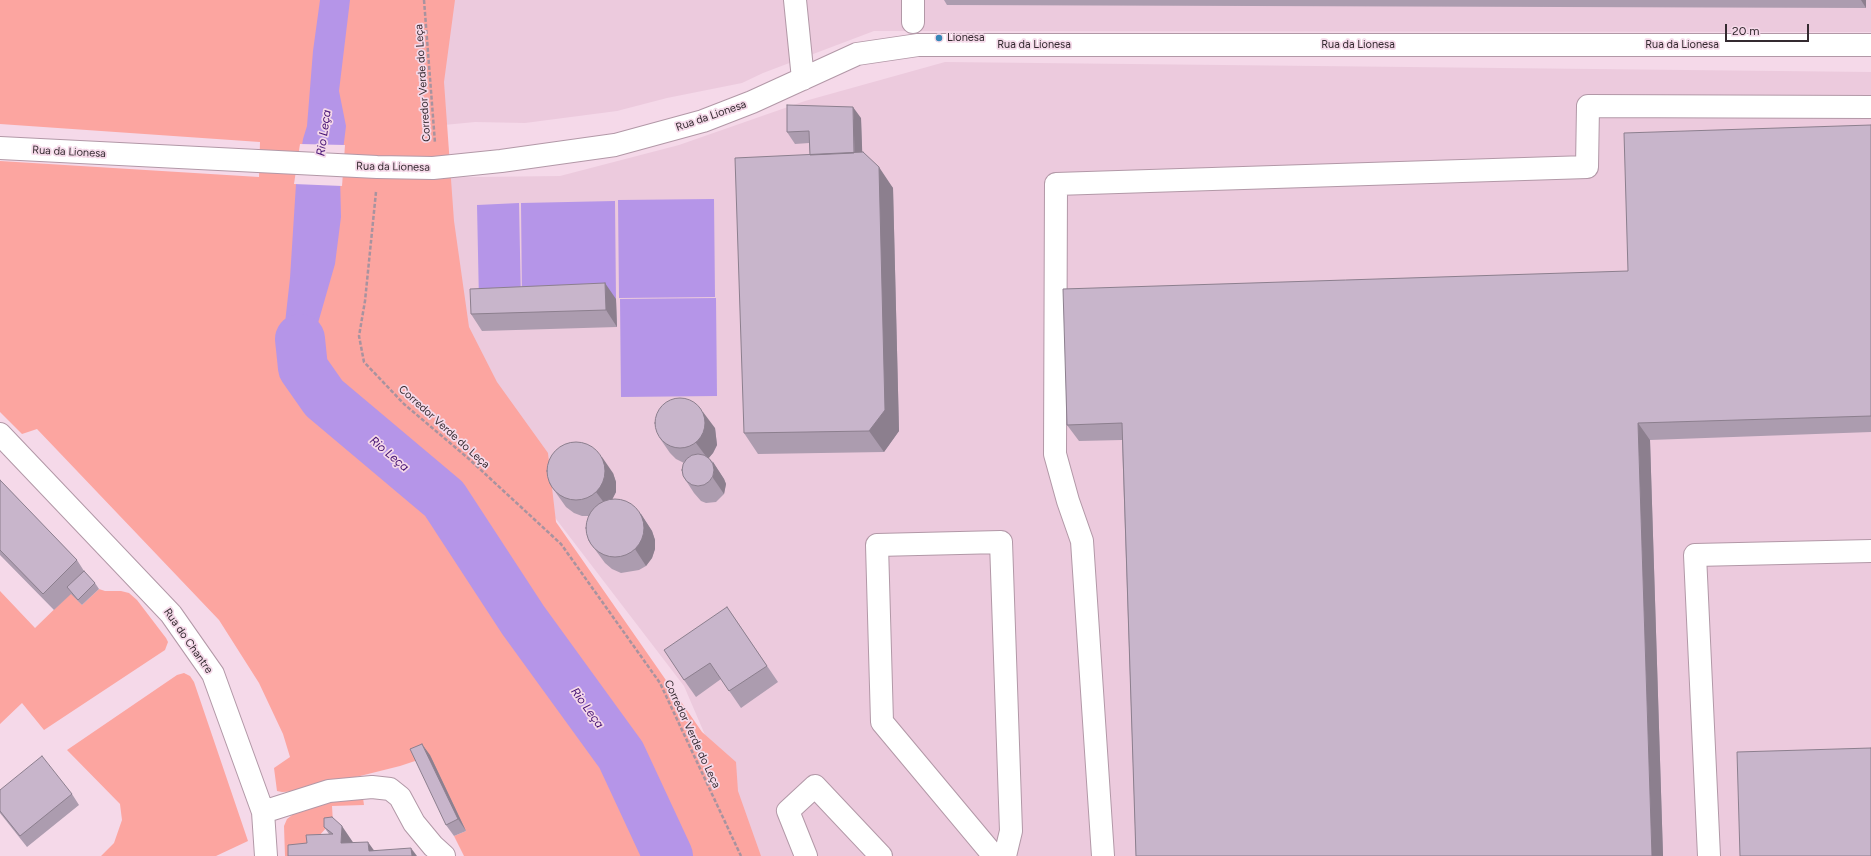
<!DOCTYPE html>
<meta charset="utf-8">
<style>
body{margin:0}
#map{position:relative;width:1871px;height:856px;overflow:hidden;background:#f5d9e9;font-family:Figtree,sans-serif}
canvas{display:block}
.scale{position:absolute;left:1725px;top:24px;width:84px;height:18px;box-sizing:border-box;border:2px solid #342a30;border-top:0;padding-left:5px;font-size:12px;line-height:14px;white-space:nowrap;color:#342a30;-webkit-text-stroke:3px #f5d9e9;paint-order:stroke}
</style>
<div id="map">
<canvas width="1871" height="856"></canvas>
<div class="scale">20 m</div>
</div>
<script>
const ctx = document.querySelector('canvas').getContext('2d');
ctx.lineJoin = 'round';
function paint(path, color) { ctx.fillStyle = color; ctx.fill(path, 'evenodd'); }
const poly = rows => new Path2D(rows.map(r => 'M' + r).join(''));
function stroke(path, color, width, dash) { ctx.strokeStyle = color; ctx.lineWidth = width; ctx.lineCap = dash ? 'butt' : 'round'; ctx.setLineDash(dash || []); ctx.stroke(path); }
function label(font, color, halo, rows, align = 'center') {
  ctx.font = font + ' Figtree,sans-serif'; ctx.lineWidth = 3.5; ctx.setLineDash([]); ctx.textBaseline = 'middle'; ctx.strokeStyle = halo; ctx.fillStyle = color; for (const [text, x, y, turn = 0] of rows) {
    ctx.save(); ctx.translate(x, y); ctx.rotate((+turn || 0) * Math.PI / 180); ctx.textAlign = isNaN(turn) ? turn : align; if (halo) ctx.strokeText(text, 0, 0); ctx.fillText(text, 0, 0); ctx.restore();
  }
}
const built = poly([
 [440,0,1871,0,1871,32,874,31,763,73,742,83,667,98,617,111,525,123,475,122,444,125],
 [945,62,1871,72,1871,856,757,856,684,686,543,502,391,178,560,176,679,145,805,101]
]);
const green = poly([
 [0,0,455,0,444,82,454,221,469,327,497,382,548,453,556,522,702,732,736,762,738,791,761,856,464,856,454,836,466,831,418,760,400,766,300,791,282,792,277,791,274,768,290,757,283,734,259,683,219,620,37,429,22,434,0,412,0,161,259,177,260,142,0,124],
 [99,589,105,591,121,591,129,593,137,600,166,638,168,642,165,650,44,730,22,703,0,724,0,591,35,628,71,593,82,605],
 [184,673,190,676,194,682,248,841,216,856,101,856,114,843,122,820,120,804,67,750,177,675],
 [363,798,364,805,332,806,333,823,327,827,301,856,285,856,284,826,287,819,296,812,323,801]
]);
const water = poly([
 [320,0,350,0,339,91,346,126,340,175,341,217,335,264,316,330,314,354,349,392,313,405,281,359,290,278,296,184,303,139,307,126,313,51],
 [714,199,715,297,619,298,618,200],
 [615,201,616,299,522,300,521,203],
 [519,203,521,302,479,302,477,205],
 [716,298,717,396,621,397,620,299]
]);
const pier = poly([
 [300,144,345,145,342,186,294,184]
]);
const river = poly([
 [300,339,303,368,324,398,444,499,523,620,621,755,668,856]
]);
const path = poly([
 [424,0,435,143],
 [376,192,365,301,359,336,364,362,404,404,469,459,561,544,660,683,741,856]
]);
const minor = poly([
 [795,0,803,79],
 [913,22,913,0],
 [0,148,377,167,433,168,501,161,615,145,703,121,752,102,857,54,918,45,1871,45],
 [0,434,171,614,213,674,263,812,266,856],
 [263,812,329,791,372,787,390,789,400,797,414,823,433,846,444,856],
 [806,856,788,811,815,786,881,856],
 [994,856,882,722,877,545,1001,542,1011,831,1005,856],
 [1103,856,1082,541,1068,501,1055,454,1056,184,1587,167,1588,106,1871,107],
 [1709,856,1695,555,1871,551]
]);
const wall = poly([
 [944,0,1866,0,1866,8,947,5],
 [861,118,862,153,893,188,899,431,884,452,758,454,744,433,810,155,809,143,795,144,787,132],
 [1871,125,1871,432,1650,440,1663,856,1136,856,1122,440,1079,441,1067,425,1628,271],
 [616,299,617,327,482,331,471,314],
 [715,428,717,445,713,453,708,458,713,462,724,479,726,484,724,494,716,502,706,503,701,501,694,493,683,476,684,463,676,459,670,453,659,437],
 [613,473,616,482,616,492,612,499,641,514,652,531,655,540,655,549,652,558,646,566,639,570,621,573,612,569,605,563,588,540,589,516,582,516,574,513,566,507,549,483],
 [0,480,77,560,84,571,95,583,99,589,82,605,71,594,54,610,0,555],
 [727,607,778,682,741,708,721,679,696,697,684,680],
 [430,755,466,831,454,836,446,825],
 [0,790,72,794,79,805,27,847,0,813],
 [324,827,353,843,374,850,417,856,307,843,329,834]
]);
const shadedWall = poly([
 [1861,0,1866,0,1866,8],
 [853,107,861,118,863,173,855,162],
 [879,167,893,188,899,431,884,452,869,431],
 [605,283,616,299,617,327,606,310],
 [703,412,715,428,717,445,713,453,708,459,696,443],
 [1638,423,1650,440,1663,856,1652,856],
 [602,457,613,473,616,482,616,492,608,508,596,492],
 [713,462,724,479,726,484,724,494,713,478],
 [641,514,652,531,655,540,655,549,652,558,646,566,635,549],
 [422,744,430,755,466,831,458,819],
 [342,826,361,854,341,843],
 [368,842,378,856,369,851],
 [411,848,417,856,412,856]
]);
const building = poly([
 [787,105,853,107,854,153,810,155,809,131,787,132,787,105],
 [1871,125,1871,416,1638,423,1652,856,1136,856,1122,423,1067,425,1063,289,1628,271,1624,133,1871,125],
 [863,152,879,167,885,410,869,431,744,433,735,158,863,152],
 [605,283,606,310,471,314,470,289,605,283],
 '655 423a25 25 0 1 1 50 0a25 25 0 1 1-50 0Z',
 '547 471a29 29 0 1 1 58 0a29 29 0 1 1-58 0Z',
 '682 470a16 16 0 1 1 32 0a16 16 0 1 1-32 0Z',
 [0,480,77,560,43,594,0,550,0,480],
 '586 528a29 29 0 1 1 58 0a29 29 0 1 1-58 0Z',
 [84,571,95,583,78,600,67,587,84,571],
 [727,607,767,666,729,691,710,663,684,680,664,650,727,607],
 [422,744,458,819,446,825,410,749,422,744],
 [1871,748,1871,856,1740,856,1737,752,1871,748],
 [42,756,72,794,20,836,0,811,0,790,42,756],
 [332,817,342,826,341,843,368,842,369,851,411,848,412,856,288,856,288,845,307,843,306,835,333,834,324,827,324,818,332,817]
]);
const markers = [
 [939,38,4,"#3686b7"]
];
const poiNames = [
 ["Lionesa",947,38]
];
const streetNames = [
 ["Rua da Lionesa",1034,45],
 ["Rua da Lionesa",1358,45],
 ["Rua da Lionesa",1682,45],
 ["Corredor Verde do Leça",423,83,-94],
 ["Rua da Lionesa",711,116,-19],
 ["Rua da Lionesa",69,152,3],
 ["Rua da Lionesa",393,167,1],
 ["Corredor Verde do Leça",444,427,42],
 ["Rua do Chantre",188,641,55],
 ["Corredor Verde do Leça",692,734,65]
];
const waterNames = [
 ["Rio Leça",324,133,-82],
 ["Rio Leça",389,454,40],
 ["Rio Leça",587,708,54]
];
paint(built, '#eccadd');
paint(green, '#fca5a0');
paint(water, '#b595e8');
paint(pier, '#f5d9e9');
stroke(river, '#b595e8', 50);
stroke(minor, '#b298a7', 24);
stroke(path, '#a8939f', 2.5, [4, 2]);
stroke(minor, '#fff', 22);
paint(wall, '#ac9caf');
paint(shadedWall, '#8c7f8e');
paint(building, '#c8b5cb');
stroke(building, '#8c7f8e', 1);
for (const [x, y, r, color] of markers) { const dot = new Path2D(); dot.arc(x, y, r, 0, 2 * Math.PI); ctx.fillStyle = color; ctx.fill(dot); stroke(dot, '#f5d9e9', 1.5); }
label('11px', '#342a30', '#f5d9e9', poiNames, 'left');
label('11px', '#342a30', '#f5d9e9', streetNames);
label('italic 12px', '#441173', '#f5d9e9', waterNames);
</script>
